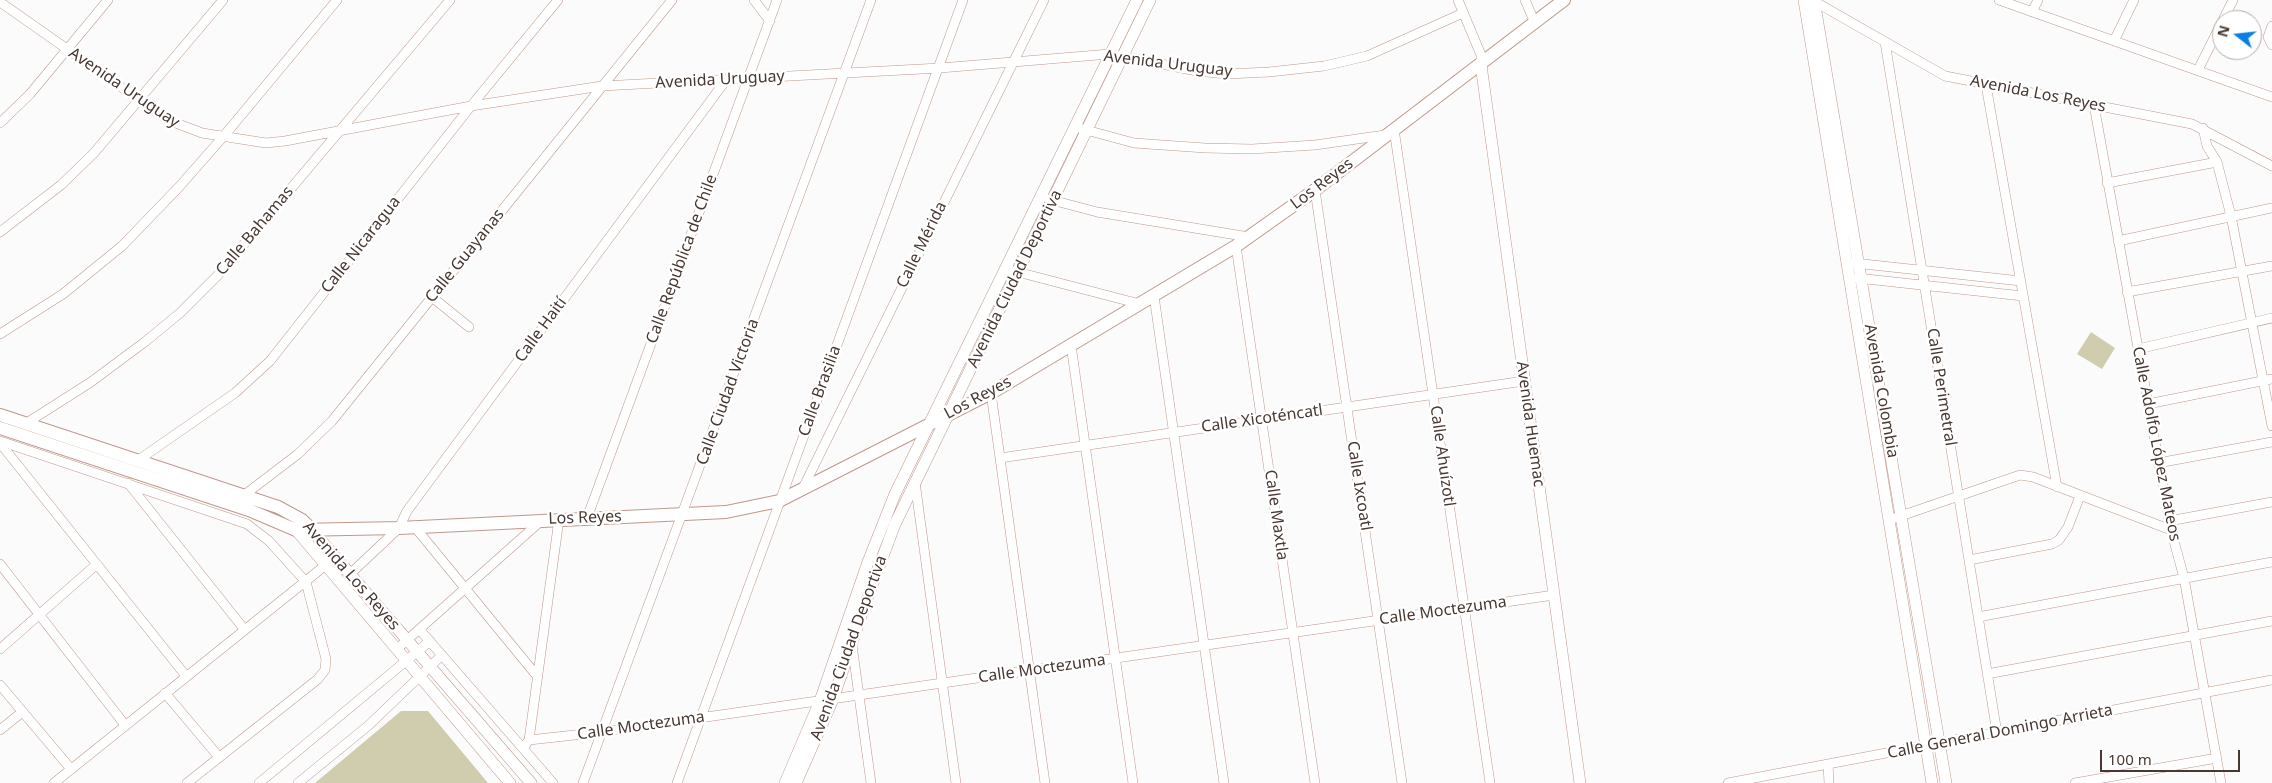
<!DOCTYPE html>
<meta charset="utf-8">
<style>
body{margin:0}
#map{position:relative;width:2272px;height:783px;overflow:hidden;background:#fbfbfb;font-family:"Noto Sans",sans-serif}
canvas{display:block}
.north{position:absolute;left:2212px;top:10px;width:50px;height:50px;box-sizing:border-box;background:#fff;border:1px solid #b6afad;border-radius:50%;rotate:286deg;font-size:14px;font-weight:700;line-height:20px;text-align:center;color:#483832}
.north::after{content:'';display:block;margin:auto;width:18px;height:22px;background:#097fe5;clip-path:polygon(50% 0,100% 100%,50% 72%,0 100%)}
.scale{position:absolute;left:2100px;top:750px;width:140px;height:22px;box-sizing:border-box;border:2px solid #483832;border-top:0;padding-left:6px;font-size:15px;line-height:18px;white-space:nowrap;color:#483832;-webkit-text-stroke:4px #fff;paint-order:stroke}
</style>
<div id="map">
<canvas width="2272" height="783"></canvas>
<div class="north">N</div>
<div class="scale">100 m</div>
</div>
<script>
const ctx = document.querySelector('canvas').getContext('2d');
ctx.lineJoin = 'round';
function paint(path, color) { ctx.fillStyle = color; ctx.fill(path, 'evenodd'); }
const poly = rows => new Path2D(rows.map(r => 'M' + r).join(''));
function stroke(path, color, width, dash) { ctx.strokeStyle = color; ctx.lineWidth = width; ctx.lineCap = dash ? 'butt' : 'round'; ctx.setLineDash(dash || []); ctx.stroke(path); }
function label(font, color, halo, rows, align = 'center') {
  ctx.font = font + ' "Noto Sans",sans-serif'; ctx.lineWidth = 5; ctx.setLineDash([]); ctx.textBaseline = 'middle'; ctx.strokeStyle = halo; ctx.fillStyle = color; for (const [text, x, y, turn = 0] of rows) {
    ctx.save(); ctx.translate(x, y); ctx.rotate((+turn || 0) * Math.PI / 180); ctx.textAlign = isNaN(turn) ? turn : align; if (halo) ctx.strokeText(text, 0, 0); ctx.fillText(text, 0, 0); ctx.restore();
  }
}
const green = poly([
 [2091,332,2115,348,2102,369,2077,354],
 [401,711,428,711,488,783,315,783]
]);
const minor = poly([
 [754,0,770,21],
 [1458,0,1481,55,1481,65],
 [1525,0,1535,23],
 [1812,0,1945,76,2192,124,2272,166],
 [1999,0,2272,97],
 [0,2,168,120,202,133,266,143,285,141,471,106,602,86,940,68,1110,54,1197,71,1227,74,1269,72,1324,66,1367,56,1463,13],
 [2032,12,2038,0],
 [2223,20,2233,0],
 [2272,26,2268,37,2272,45],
 [2114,41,2134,0],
 [1885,42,1997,733],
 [2198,70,2222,22],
 [1986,85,2057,487],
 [2094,105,2171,530,2184,578,2221,783],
 [0,123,30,94,108,0],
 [1075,127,1134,143,1205,148,1252,149,1315,145,1385,135],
 [2203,128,2207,146,2217,162,2231,216,2272,426],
 [1394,129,1490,783],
 [2107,183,2217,162],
 [1315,190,1402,783],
 [1048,199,1097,212,1249,237],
 [0,232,61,185,94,153,223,0],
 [2118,241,2272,208],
 [1236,246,1315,783],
 [1854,263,2021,281],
 [1006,269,1140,304],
 [1857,278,2023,296],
 [2127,292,2272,266],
 [1154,296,1224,783],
 [432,297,469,327],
 [0,334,63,294,122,246,179,187,223,137,337,0],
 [1071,345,1133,783],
 [2138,349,2272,318],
 [991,393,1045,783],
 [2148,404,2272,379],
 [25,424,91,382,146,341,180,313,218,275,450,0],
 [0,441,247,524,269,541,306,582,326,659,325,670,318,679,187,783],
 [0,443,186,676],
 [1000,458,1524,381],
 [137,461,235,393,270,361,471,106,558,0],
 [2158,463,2272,442],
 [915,482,956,783],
 [128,483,244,629],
 [802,490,1044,0],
 [243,496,298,454,332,421,672,0],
 [587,518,777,0],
 [1889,520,2020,475,2033,477,2171,530],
 [2169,521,2272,502],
 [414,526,537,676],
 [1969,560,2052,544,2059,540,2068,527,2080,496],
 [0,564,125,725],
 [350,574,399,528,407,511,726,80],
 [1978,617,2272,562],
 [420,630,553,783],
 [852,645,871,783],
 [0,649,97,564],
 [397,649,542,520],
 [1987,674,2272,621],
 [0,685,71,769],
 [165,693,219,757],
 [0,730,21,713],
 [529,740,602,732,1554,595],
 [524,747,529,740,559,519],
 [1828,764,1829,783],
 [54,783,327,564],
 [259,783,430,641],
 [298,783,369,725,442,655],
 [583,783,871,0],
 [677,783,963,0],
 [1728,783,2272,680],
 [2075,783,2217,758]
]);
const tertiary = poly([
 [1804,0,1932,783],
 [1814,0,1946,783],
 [1481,65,1580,783],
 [311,529,531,783],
 [296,530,510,783],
 [785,783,820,701,868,562,895,494,1137,0],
 [796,783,833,699,863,610,895,524,1150,0]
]);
const secondary = poly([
 [0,415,278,507,302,520,311,529],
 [0,428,249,510,296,530,399,528,726,512,779,501,991,393,1236,246,1315,190,1564,0]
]);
const streetNames = [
 ["Avenida Uruguay",1168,64,7],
 ["Avenida Uruguay",720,80,-3],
 ["Avenida Uruguay",124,88,34],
 ["Avenida Los Reyes",2038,94,11],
 ["Los Reyes",1322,184,-37],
 ["Calle Bahamas",255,231,-50],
 ["Calle Nicaragua",361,245,-52],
 ["Calle Mérida",922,245,-64],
 ["Calle Guayanas",465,256,-51],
 ["Calle República de Chile",682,259,-70],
 ["Avenida Ciudad Deportiva",1015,279,-64],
 ["Calle Haití",541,330,-54],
 ["Calle Perimetral",1941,387,81],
 ["Calle Brasilia",820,391,-70],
 ["Avenida Colombia",1881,391,80],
 ["Calle Ciudad Victoria",728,392,-70],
 ["Los Reyes",978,398,-28],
 ["Calle Xicoténcatl",1262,419,-8],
 ["Avenida Huemac",1530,424,82],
 ["Calle Adolfo López Mateos",2156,444,79],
 ["Calle Ahuízotl",1442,456,82],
 ["Calle Ixcoatl",1359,486,81],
 ["Calle Maxtla",1276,515,82],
 ["Los Reyes",585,518,-2],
 ["Avenida Los Reyes",351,576,49],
 ["Calle Moctezuma",1443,611,-8],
 ["Avenida Ciudad Deportiva",849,648,-70],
 ["Calle Moctezuma",1042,669,-8],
 ["Calle Moctezuma",641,726,-8],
 ["Calle General Domingo Arrieta",2000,732,-11]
];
paint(green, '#d0cdae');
stroke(minor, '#be998b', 10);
stroke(tertiary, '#be998b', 12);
stroke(secondary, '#be998b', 14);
stroke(minor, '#fff', 9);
stroke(tertiary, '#fff', 11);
stroke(secondary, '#fff', 12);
label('16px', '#483832', '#fff', streetNames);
</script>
